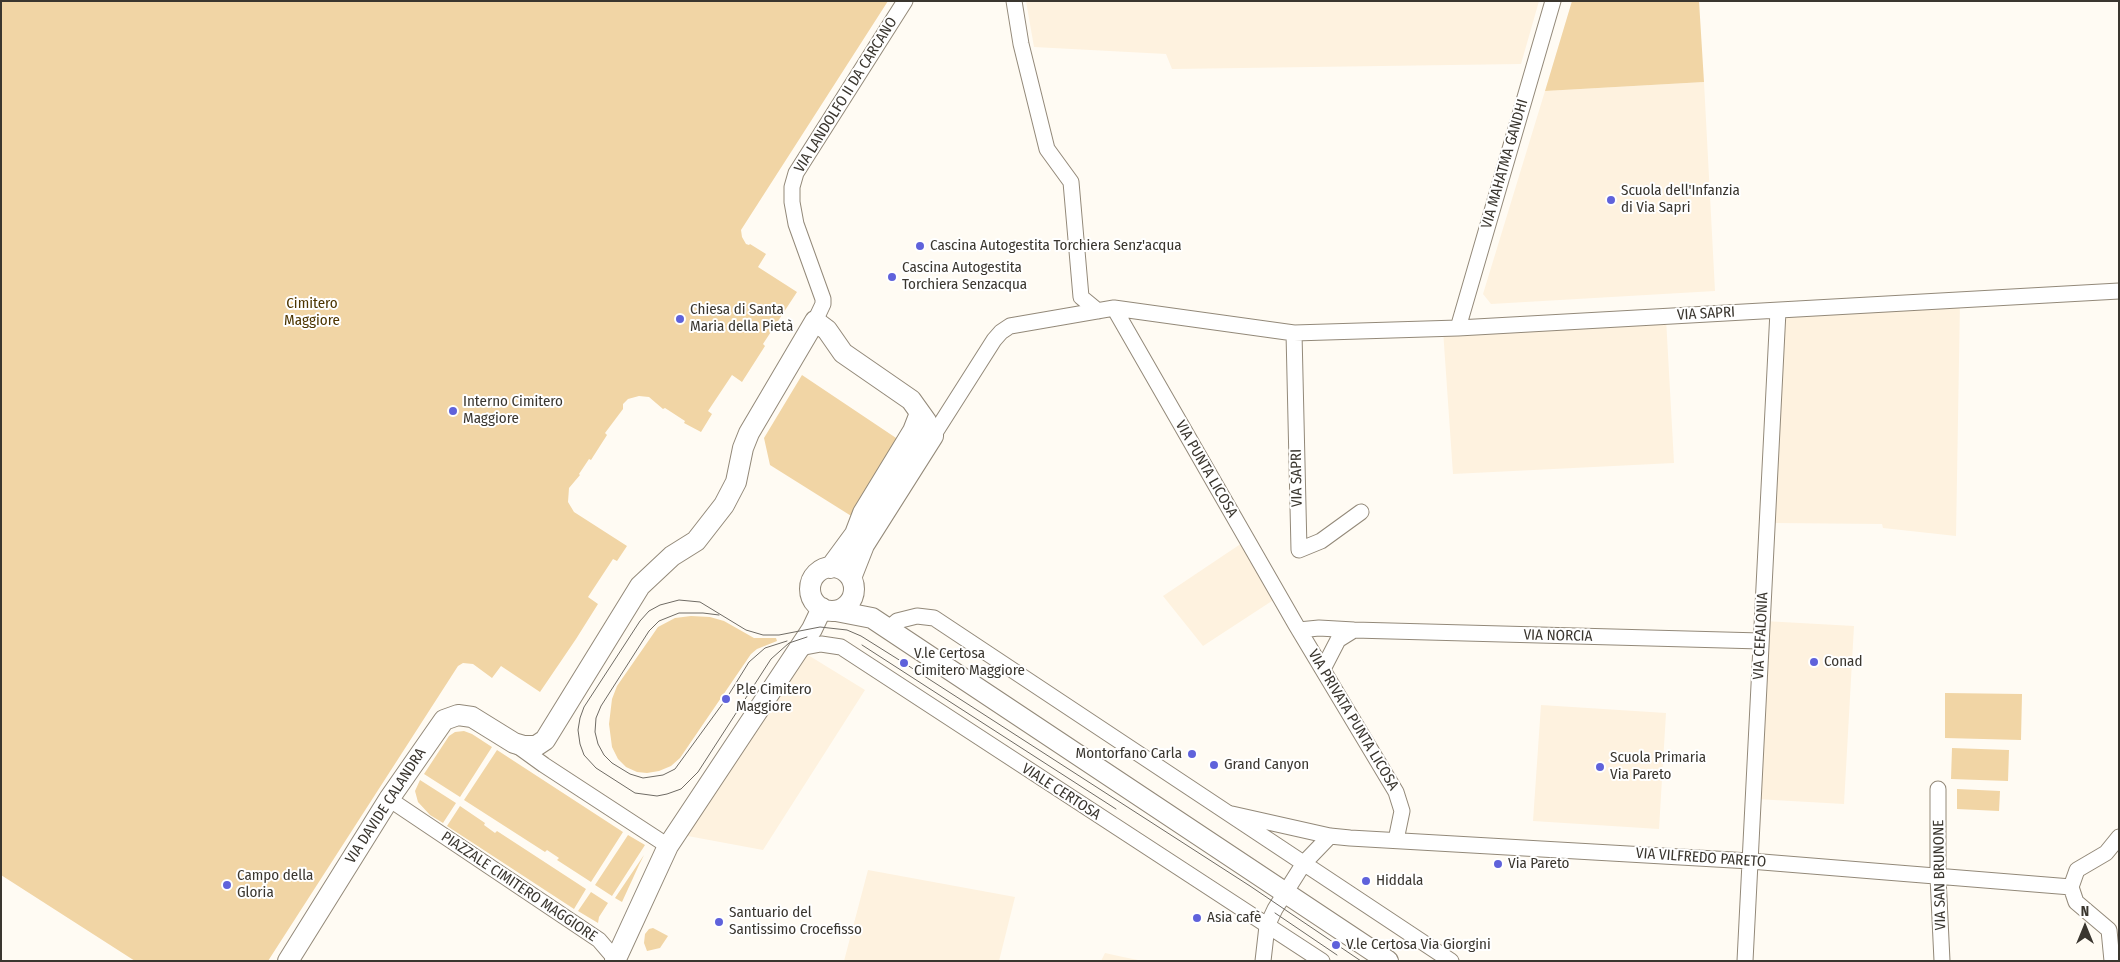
<!DOCTYPE html>
<meta charset="utf-8">
<style>
body{margin:0}
#map{position:relative;width:2120px;height:962px;overflow:hidden;background:#fffbf3;font-family:"Fira Sans Condensed",sans-serif}
canvas{display:block}
.frame{position:absolute;inset:0;border:2px solid #3a362f;pointer-events:none}
.north{position:absolute;left:2060px;top:902px;width:50px;height:50px;-webkit-text-stroke:4px #fff;paint-order:stroke;rotate:0deg;font-size:14px;font-weight:700;line-height:20px;text-align:center;color:#3a362f}
.north::after{content:'';display:block;margin:auto;width:18px;height:22px;background:#3a362f;clip-path:polygon(50% 0,100% 100%,50% 72%,0 100%)}
</style>
<div id="map">
<canvas width="2120" height="962"></canvas>
<div class="frame"></div>
<div class="north">N</div>
</div>
<script>
const ctx = document.querySelector('canvas').getContext('2d');
ctx.lineJoin = 'round';
function paint(path, color) { ctx.fillStyle = color; ctx.fill(path, 'evenodd'); }
const poly = rows => new Path2D(rows.map(r => 'M' + r).join(''));
function stroke(path, color, width, dash) { ctx.strokeStyle = color; ctx.lineWidth = width; ctx.lineCap = dash ? 'butt' : 'round'; ctx.setLineDash(dash || []); ctx.stroke(path); }
function label(font, color, halo, rows, align = 'center') {
  ctx.font = font + ' "Fira Sans Condensed",sans-serif'; ctx.lineWidth = 4; ctx.setLineDash([]); ctx.textBaseline = 'middle'; ctx.strokeStyle = halo; ctx.fillStyle = color; for (const [text, x, y, turn = 0] of rows) {
    ctx.save(); ctx.translate(x, y); ctx.rotate((+turn || 0) * Math.PI / 180); ctx.textAlign = isNaN(turn) ? turn : align; if (halo) ctx.strokeText(text, 0, 0); ctx.fillText(text, 0, 0); ctx.restore();
  }
}
const built = poly([
 [1026,1,1539,1,1521,64,1172,69,1166,54,1034,47],
 [1704,82,1715,291,1491,304,1483,294,1545,91],
 [1960,301,1956,536,1883,528,1882,524,1774,523,1783,312],
 [1666,318,1674,463,1453,474,1443,330],
 [1245,541,1278,597,1203,646,1163,596],
 [1764,621,1854,626,1844,804,1756,799],
 [808,655,865,690,763,850,677,834,789,665],
 [1541,705,1666,713,1659,829,1533,821],
 [868,870,1015,897,999,961,844,961],
 [1105,953,1123,957,1143,961,1101,961]
]);
const green = poly([
 [1,1,888,1,741,230,742,237,746,244,749,245,750,244,766,254,758,267,797,292,763,344,765,346,742,382,732,375,708,411,712,414,701,432,684,423,685,421,665,408,663,409,649,397,639,396,628,399,623,404,623,409,605,433,607,435,591,460,589,459,579,474,580,475,569,488,568,502,574,512,627,546,617,561,613,559,588,597,598,604,576,639,540,692,501,666,492,678,473,664,463,663,458,666,268,961,135,961,1,875],
 [1572,1,1699,1,1704,82,1545,91],
 [802,375,917,452,872,529,770,465,764,438],
 [691,616,710,617,724,621,754,638,776,638,777,641,757,649,751,654,680,758,671,766,659,771,647,773,637,772,626,767,618,759,612,747,609,724,612,699,617,686,658,627,675,618],
 [1945,693,2022,694,2021,740,1945,738],
 [464,731,472,734,492,747,460,797,424,774,449,736,455,732],
 [1952,748,2009,750,2008,781,1951,779],
 [497,750,623,832,591,882,557,860,559,858,547,850,545,852,464,800],
 [420,780,456,803,443,823,430,815,418,802,415,791],
 [1957,789,2000,791,1999,811,1957,809],
 [460,806,485,823,484,825,495,833,497,831,586,889,574,909,447,826],
 [628,835,645,845,612,896,595,885],
 [644,855,639,865,622,902,615,898],
 [591,892,608,903,599,917,598,923,578,911],
 [653,928,668,936,660,948,647,951,644,943,645,934,649,929]
]);
const minor = poly([
 [1014,1,1021,44,1047,149,1071,182,1081,297,1098,311],
 [1114,308,1296,625,1396,792,1402,811,1396,840],
 [815,321,823,304,823,299,796,224,792,202,792,187,796,173,905,1],
 [1458,328,1553,1],
 [1294,333,1299,550,1321,541,1361,512],
 [933,436,994,340,1001,332,1010,326,1114,308,1294,333,1458,328,2119,291],
 [888,629,897,621,917,616,934,618,1451,961],
 [1299,630,1319,628,1354,630,1761,641],
 [796,652,805,647,821,644,841,647,1322,961],
 [1323,669,1338,640,1354,630],
 [515,744,544,765,668,846],
 [1938,789,1938,877,1942,961],
 [389,799,599,940,617,961],
 [1232,814,1330,836,1350,838,1750,861,2071,887],
 [1263,961,1267,926,1275,909,1304,863,1330,836],
 [1745,961,1778,311],
 [2112,961,2109,930,2076,902,2071,887,2077,870,2106,853,2119,837]
]);
const major = poly([
 '810 589a22 22 0 1 1 44 0a22 22 0 1 1-44 0Z',
 [830,568,855,534,863,513,913,431,920,413],
 [836,611,872,618,1388,961],
 [288,961,389,799,444,720,458,715,472,717,514,743,524,746,536,746,545,740,640,586,672,556,696,541,724,505,736,482,743,448,749,433,815,321,827,330,843,353,911,400,926,421,933,436,864,545,851,578],
 [615,961,668,846,812,629,822,608]
]);
const tram = poly([
 [719,615,703,613,679,613,659,621,649,631,601,706,596,718,595,732,598,744,604,755,612,763,630,774,643,778,663,775,675,769,726,699,749,662,765,648,787,641],
 [807,637,789,643,771,659,698,772,681,789,667,794,657,796,635,793,596,768,584,755,580,744,578,730,580,718,584,707,640,621,649,611,660,605,679,600,700,602,746,630,763,635,779,635,820,627,847,630,861,636,904,663,1250,886,1361,961],
 [862,645,1116,809],
 [1275,913,1337,955]
]);
const markers = [
 [1611,200,5,"#5f62db"],
 [920,246,5,"#5f62db"],
 [892,277,5,"#5f62db"],
 [680,319,5,"#5f62db"],
 [453,411,5,"#5f62db"],
 [1814,662,5,"#5f62db"],
 [904,663,5,"#5f62db"],
 [726,699,5,"#5f62db"],
 [1192,754,5,"#5f62db"],
 [1214,765,5,"#5f62db"],
 [1600,767,5,"#5f62db"],
 [1498,864,5,"#5f62db"],
 [1366,881,5,"#5f62db"],
 [227,885,5,"#5f62db"],
 [1197,918,5,"#5f62db"],
 [719,922,5,"#5f62db"],
 [1336,945,5,"#5f62db"]
];
const streetNames = [
 ["VIA LANDOLFO II DA CARCANO",846,95,-58],
 ["VIA MAHATMA GANDHI",1505,164,-74],
 ["VIA SAPRI",1706,314,-3],
 ["VIA PUNTA LICOSA",1206,469,60],
 ["VIA SAPRI",1297,478,-91],
 ["VIA NORCIA",1558,636,1],
 ["VIA CEFALONIA",1761,636,-87],
 ["VIA PRIVATA PUNTA LICOSA",1353,720,59],
 ["VIALE CERTOSA",1061,792,33],
 ["VIA DAVIDE CALANDRA",386,806,-57],
 ["VIA VILFREDO PARETO",1701,858,4],
 ["VIA SAN BRUNONE",1940,875,-91],
 ["PIAZZALE CIMITERO MAGGIORE",519,887,34]
];
const poiNames = [
 ["Scuola dell'Infanzia",1621,191],
 ["di Via Sapri",1621,208],
 ["Cascina Autogestita Torchiera Senz'acqua",930,246],
 ["Cascina Autogestita",902,268],
 ["Torchiera Senzacqua",902,285],
 ["Chiesa di Santa",690,310],
 ["Maria della Pietà",690,327],
 ["Interno Cimitero",463,402],
 ["Maggiore",463,419],
 ["V.le Certosa",914,654],
 ["Cimitero Maggiore",914,671],
 ["Conad",1824,662],
 ["P.le Cimitero",736,690],
 ["Maggiore",736,707],
 ["Montorfano Carla",1182,754,"right"],
 ["Scuola Primaria",1610,758],
 ["Via Pareto",1610,775],
 ["Grand Canyon",1224,765],
 ["Via Pareto",1508,864],
 ["Campo della",237,876],
 ["Gloria",237,893],
 ["Hiddala",1376,881],
 ["Santuario del",729,913],
 ["Santissimo Crocefisso",729,930],
 ["Asia cafè",1207,918],
 ["V.le Certosa Via Giorgini",1346,945]
];
const parkNames = [
 ["Cimitero",312,304],
 ["Maggiore",312,321]
];
paint(built, '#fef2df');
paint(green, '#f1d5a5');
stroke(minor, '#938979', 17);
stroke(major, '#938979', 22);
stroke(minor, '#fff', 15);
stroke(major, '#fff', 20);
stroke(tram, '#6f6b64', 1);
for (const [x, y, r, color] of markers) { const dot = new Path2D(); dot.arc(x, y, r, 0, 2 * Math.PI); ctx.fillStyle = color; ctx.fill(dot); stroke(dot, '#fff', 2); }
label('15px', '#3a362f', '#fff', streetNames);
label('15px', '#3a362f', '#fff', poiNames, 'left');
label('15px', '#4d3500', '#fff', parkNames);
</script>
